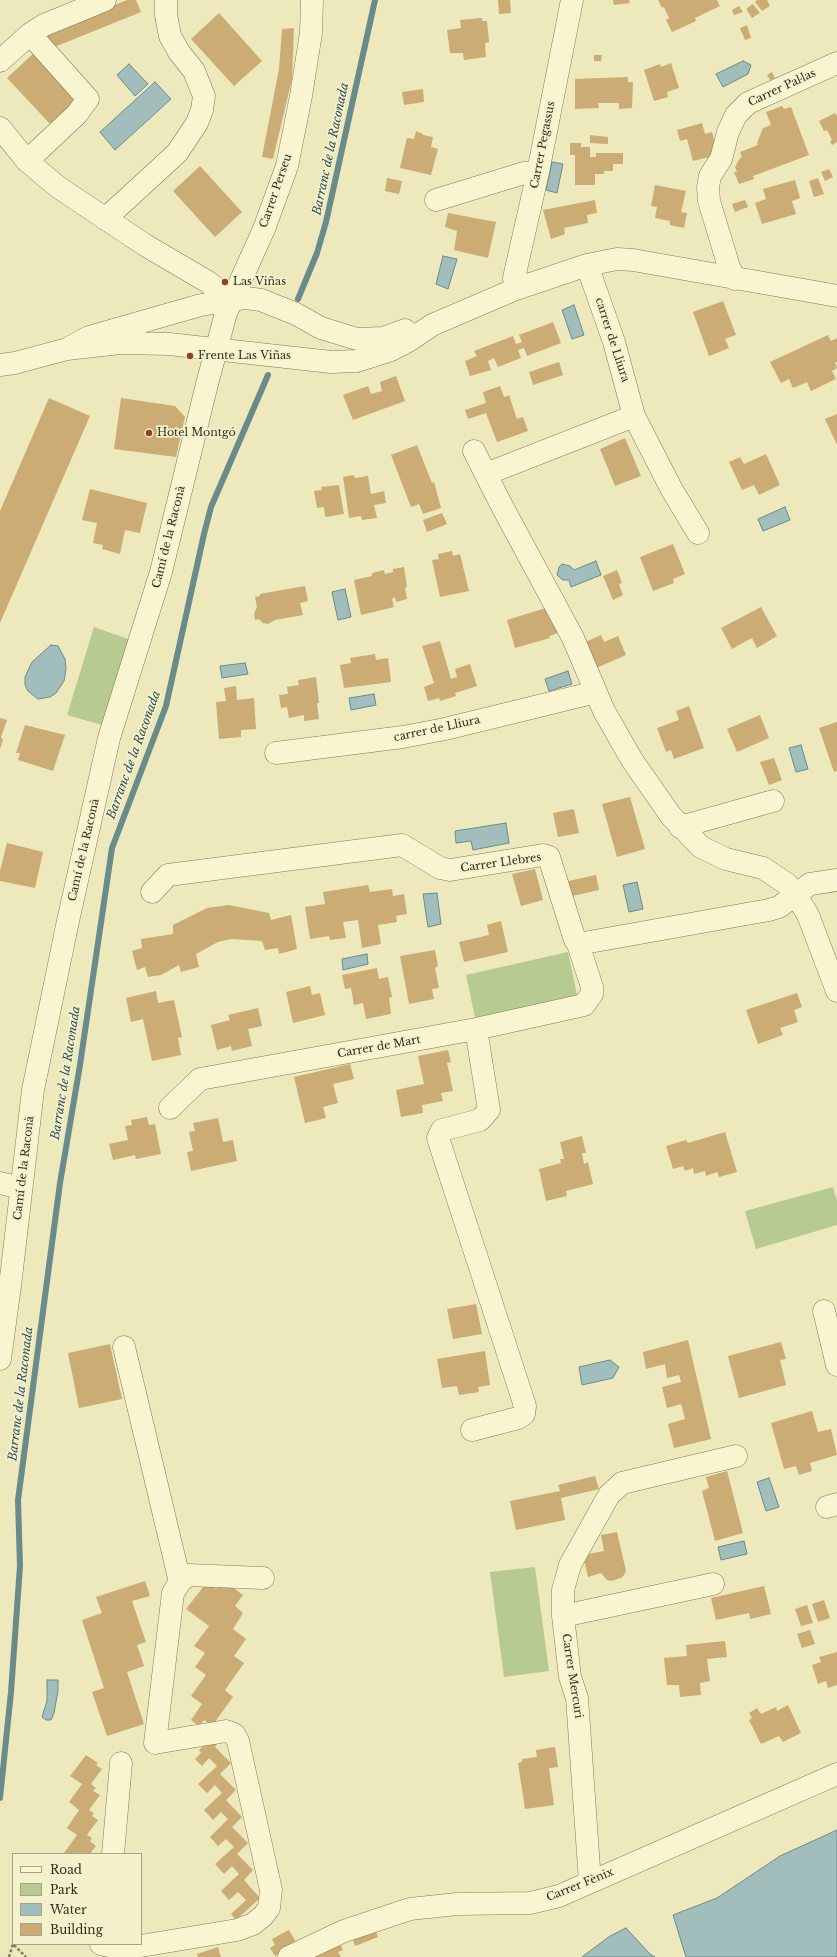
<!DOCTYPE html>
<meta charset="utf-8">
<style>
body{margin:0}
#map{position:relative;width:837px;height:1957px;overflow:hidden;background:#ede9bd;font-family:"Libre Baskerville",serif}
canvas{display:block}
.legend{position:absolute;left:12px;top:1853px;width:130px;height:92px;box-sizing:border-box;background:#f4f2cd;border:1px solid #a7a386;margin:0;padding:5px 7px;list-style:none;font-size:12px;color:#342d1b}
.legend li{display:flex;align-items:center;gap:8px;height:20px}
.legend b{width:20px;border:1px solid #a7a386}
</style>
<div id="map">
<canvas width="837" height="1957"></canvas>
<ul class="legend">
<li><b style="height:5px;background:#f8f5d0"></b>Road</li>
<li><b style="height:11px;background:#b7ca92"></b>Park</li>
<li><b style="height:11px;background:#a1bebc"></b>Water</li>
<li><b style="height:11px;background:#caac74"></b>Building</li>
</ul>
</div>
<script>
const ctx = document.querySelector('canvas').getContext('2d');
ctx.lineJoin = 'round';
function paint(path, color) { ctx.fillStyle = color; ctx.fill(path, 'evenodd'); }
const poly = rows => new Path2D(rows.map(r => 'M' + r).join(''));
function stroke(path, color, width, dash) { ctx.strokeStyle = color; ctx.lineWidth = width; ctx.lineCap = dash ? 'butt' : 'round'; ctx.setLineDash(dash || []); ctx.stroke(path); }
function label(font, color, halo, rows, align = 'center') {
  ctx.font = font + ' "Libre Baskerville",serif'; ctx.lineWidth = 3.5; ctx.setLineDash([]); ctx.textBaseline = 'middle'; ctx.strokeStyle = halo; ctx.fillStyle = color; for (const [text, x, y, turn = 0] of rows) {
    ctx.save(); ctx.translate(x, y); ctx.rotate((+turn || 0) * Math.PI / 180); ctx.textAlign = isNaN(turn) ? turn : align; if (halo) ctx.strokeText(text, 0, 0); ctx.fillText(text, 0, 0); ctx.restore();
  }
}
const green = poly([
 [94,627,131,640,102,725,67,715],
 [568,952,578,999,476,1022,466,975],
 [833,1187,837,1201,837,1225,756,1249,745,1211],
 [535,1567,549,1671,504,1677,490,1572]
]);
const water = poly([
 [743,61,751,65,748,74,723,87,716,74,743,61],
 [129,64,148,84,135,96,117,75,129,64],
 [155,82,171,99,115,150,100,132,155,82],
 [552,162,563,164,557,193,546,190,552,162],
 [443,256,457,259,448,289,436,284,443,256],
 [574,305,584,335,572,339,562,310,574,305],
 [785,507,790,520,763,531,758,519,785,507],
 [596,561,601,575,571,587,569,580,563,580,557,575,559,567,562,564,570,566,574,570,596,561],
 [345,589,351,617,338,620,332,592,345,589],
 [51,645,58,646,65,659,66,669,64,681,56,693,50,697,38,699,28,691,25,685,25,677,32,662,51,645],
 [245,663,248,674,222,678,220,666,245,663],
 [568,671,572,684,549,691,545,679,568,671],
 [374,694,376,705,351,710,349,698,374,694],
 [801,745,808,769,796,772,789,748,801,745],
 [506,823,509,843,473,850,471,841,456,843,455,831,506,823],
 [637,882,643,909,629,912,623,885,637,882],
 [437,893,441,924,428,927,423,894,437,893],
 [367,954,368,964,343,970,342,959,367,954],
 [610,1360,619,1367,613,1378,582,1385,579,1367,610,1360],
 [769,1478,779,1507,766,1511,757,1482,769,1478],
 [744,1541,747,1554,721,1560,718,1547,744,1541],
 [47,1680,58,1680,58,1691,54,1713,51,1720,46,1720,42,1717,47,1701,47,1680],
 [837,1830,837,1957,686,1957,673,1915,717,1898,780,1856,837,1830],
 [626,1928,650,1954,655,1957,582,1957,610,1936,626,1928]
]);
const stream = poly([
 [298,299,317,253,326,222,375,0],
 [0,1798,11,1692,20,1566,18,1500,60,1183,80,1065,112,848,166,706,204,534,211,507,268,375]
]);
const building = poly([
 [127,0,136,0,141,12,52,48,46,33],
 [498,0,510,0,511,13,499,14],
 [613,0,629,0,630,3,614,5],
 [658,0,717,0,720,6,695,18,696,21,672,32,666,20,669,18,664,7,662,8],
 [757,0,767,0,770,6,762,11,755,2],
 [753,4,760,13,752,18,746,9],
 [739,6,743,12,734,15,732,10],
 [219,13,262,61,234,86,191,39],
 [482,18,482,21,487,21,489,42,485,43,486,57,464,60,463,53,450,53,447,30,461,28,460,20],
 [747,25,751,38,745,40,740,28],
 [294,28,292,79,273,159,262,157,279,69,282,29],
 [35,52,79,100,51,125,7,78],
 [594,55,602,55,601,61,594,61],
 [671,63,679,88,667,92,668,97,654,101,644,70,660,64,661,67],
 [772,72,775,78,770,80,767,75],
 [628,77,628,82,633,82,632,108,619,109,619,103,598,103,599,108,575,109,575,79],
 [423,89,424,102,404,105,402,92],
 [782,106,784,109,791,107,809,155,753,176,754,179,739,184,734,172,737,172,735,167,740,158,742,157,740,152,758,145,757,143,763,128,771,125,766,112],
 [835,113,837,116,837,142,832,145,830,141,832,140,827,130,824,131,819,121],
 [702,123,705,134,712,132,718,155,693,161,687,139,680,141,677,130],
 [416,131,423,134,423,135,433,137,431,147,438,149,431,175,400,168,407,138,414,139],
 [590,135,608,137,608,144,590,143],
 [570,143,581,143,581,147,590,147,590,157,596,157,596,153,623,153,623,164,613,164,613,171,604,171,604,174,595,174,595,185,575,185,575,155,570,155],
 [200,166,242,212,215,237,173,191],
 [829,169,833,177,825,181,821,172],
 [387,178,402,181,399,194,385,191],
 [818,178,824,194,814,197,809,181],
 [795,180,800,198,792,201,796,214,762,224,755,203,766,199,763,189],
 [655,185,686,191,681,212,687,213,684,228,670,225,670,221,655,218,657,207,651,206],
 [595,200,597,213,587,215,588,223,564,228,565,234,551,239,543,210],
 [745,200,748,207,735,212,732,204],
 [448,213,496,222,488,258,454,250,457,231,445,227],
 [723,301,736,335,725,339,729,348,709,356,693,312],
 [553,322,561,343,527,356,524,348,518,350,521,358,498,367,494,358,488,361,491,370,470,376,465,361,477,356,474,351,513,336,516,344,522,342,519,335],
 [828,335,831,341,837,338,837,362,835,362,837,368,832,371,836,379,811,391,807,382,793,388,789,379,781,383,770,362],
 [559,362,563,375,533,385,529,372],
 [396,376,405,401,353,420,343,395,368,386,371,394,382,391,380,382],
 [500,386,504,397,509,395,517,419,523,417,528,431,497,442,486,413,468,419,465,410,486,403,483,392],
 [49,398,90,416,0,623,0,511],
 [121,398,175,406,185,417,176,457,114,449],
 [837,414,837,445,825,419],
 [625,438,641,476,615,486,600,449],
 [417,445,432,483,434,482,441,508,423,514,419,504,411,507,391,455],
 [766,454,780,485,759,495,754,485,742,490,729,462,740,457,744,464],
 [354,475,355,478,368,476,371,494,384,491,386,503,374,505,377,518,362,520,361,516,349,518,343,477],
 [339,485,344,514,325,517,324,507,317,508,314,491,322,490,321,487],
 [90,489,147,503,140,533,125,530,120,554,102,549,103,545,93,543,97,523,82,520],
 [442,513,447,524,427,532,423,520],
 [673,544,685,574,673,579,674,583,653,591,640,557],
 [452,551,453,556,460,554,469,591,440,597,432,560,439,559,438,554],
 [404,567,407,587,405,588,407,599,396,602,395,597,392,599,394,607,361,615,354,580,372,576,372,573,384,570,385,574,393,572,393,569],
 [617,570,622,583,619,584,623,595,613,600,603,576],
 [305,586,308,601,300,603,303,615,275,620,268,624,263,623,259,619,255,620,254,614,257,607,255,597,260,596,260,594],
 [549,607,560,632,549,636,550,638,515,648,507,620],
 [761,607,777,636,757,648,752,638,732,649,721,628],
 [601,635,604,642,618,636,626,655,594,669,583,643],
 [440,641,451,679,457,677,455,669,470,664,477,686,455,693,456,696,440,701,439,698,428,701,424,687,434,683,422,646],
 [375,654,376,660,388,658,391,682,344,688,340,665,351,663,350,658],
 [316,677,319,703,317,703,319,719,304,721,304,715,289,718,287,707,281,708,279,695,288,694,287,687,299,685,298,680],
 [236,686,237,700,254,698,256,729,241,730,241,737,219,739,216,702,226,701,224,688],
 [689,706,704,748,674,759,671,750,666,752,657,728,679,720,676,711],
 [760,715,769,738,737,752,727,729],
 [0,718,7,720,1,737,3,740,0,749],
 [837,722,837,771,834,772,819,728],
 [25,725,65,735,53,771,18,760,20,753,16,753],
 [774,758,782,780,769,785,760,762],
 [630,797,645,849,617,857,602,804],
 [574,809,579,833,558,837,553,813],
 [7,843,43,852,35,888,0,881,0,871],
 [535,869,543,900,521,906,512,874],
 [596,875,599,890,568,897,564,882],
 [368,885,370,892,392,889,393,896,404,894,407,914,396,916,397,922,378,925,381,944,362,948,358,920,343,922,346,938,330,940,329,936,310,939,305,907,325,904,323,892],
 [229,905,269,913,271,920,291,915,297,949,279,954,278,948,265,950,262,941,231,939,218,942,196,954,199,967,181,972,179,965,161,975,148,977,145,967,137,970,132,951,142,948,141,939,173,934,173,925,207,908],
 [501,921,508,952,464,962,459,942,489,935,487,925],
 [435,950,438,966,435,968,439,988,432,989,434,999,409,1004,400,956],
 [377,968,379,979,388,977,392,997,389,998,391,1014,366,1019,363,1003,354,1005,351,988,345,989,342,975],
 [310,986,312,995,320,993,325,1015,293,1023,286,992],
 [156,991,158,1003,174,1000,182,1037,178,1038,181,1055,152,1061,143,1019,131,1022,126,998],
 [797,993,802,1007,794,1010,798,1022,780,1028,783,1035,758,1044,746,1010],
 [258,1008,262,1026,248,1029,252,1046,232,1051,231,1046,217,1050,211,1025,230,1020,228,1015],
 [448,1050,451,1062,447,1063,453,1091,441,1093,443,1101,422,1105,423,1113,401,1117,396,1090,424,1084,418,1056],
 [350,1064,354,1079,333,1084,338,1103,323,1107,326,1118,305,1123,294,1077],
 [147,1117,149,1125,155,1124,161,1154,136,1159,135,1155,113,1160,109,1144,128,1140,125,1126,132,1125,131,1120],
 [218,1118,223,1142,233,1140,237,1161,191,1171,187,1152,193,1151,189,1132,195,1131,193,1123],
 [725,1132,737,1172,719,1177,717,1172,706,1176,705,1171,694,1174,693,1168,685,1171,683,1166,673,1169,666,1146,686,1140,688,1143],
 [582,1136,586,1153,582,1153,584,1164,588,1162,593,1184,566,1191,567,1196,546,1201,539,1169,561,1163,560,1159,564,1159,560,1142],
 [476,1304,482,1334,453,1339,447,1309],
 [688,1340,711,1439,674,1448,668,1424,685,1419,681,1404,667,1408,662,1387,681,1382,679,1375,667,1378,665,1364,646,1369,643,1352],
 [781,1342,786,1359,780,1360,786,1385,739,1398,728,1356],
 [110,1344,122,1399,79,1408,68,1353],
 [485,1351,490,1385,478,1387,479,1392,459,1395,457,1386,442,1388,437,1359],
 [812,1411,818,1432,831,1429,837,1455,810,1463,812,1471,799,1475,796,1466,784,1469,771,1423],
 [727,1471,743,1533,715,1541,702,1491,709,1488,706,1477],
 [595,1476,599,1489,561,1498,565,1520,516,1530,510,1501,560,1491,558,1485],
 [617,1532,626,1571,624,1575,621,1578,611,1581,607,1580,601,1573,588,1577,583,1555,604,1551,601,1535],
 [223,1580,243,1595,235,1606,243,1613,233,1629,246,1639,234,1656,244,1663,225,1690,233,1697,212,1726,204,1720,199,1726,191,1720,202,1704,191,1696,206,1675,195,1667,205,1653,194,1646,209,1626,186,1609,207,1582,216,1589],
 [145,1581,150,1596,132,1601,146,1642,137,1645,144,1666,127,1672,144,1724,107,1736,92,1692,104,1688,82,1620,102,1613,96,1597],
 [764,1586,771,1614,750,1619,749,1613,716,1620,711,1598],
 [824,1600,830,1618,818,1622,812,1604],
 [807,1605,813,1623,801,1626,795,1609],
 [810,1630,815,1644,802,1648,797,1634],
 [725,1641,727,1657,707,1659,710,1681,700,1683,701,1695,680,1697,679,1685,667,1685,664,1658,687,1656,686,1645],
 [837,1652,837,1685,828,1688,826,1681,818,1684,812,1665,821,1662,819,1657],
 [788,1705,801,1733,783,1742,779,1736,761,1744,749,1720,752,1718,749,1713,757,1708,761,1714,776,1707,777,1711],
 [211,1738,217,1744,215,1747,231,1763,220,1774,236,1790,226,1800,242,1817,232,1827,248,1843,237,1854,253,1870,244,1880,260,1898,236,1920,231,1914,246,1900,238,1892,229,1900,221,1891,239,1874,232,1866,224,1874,215,1864,234,1847,226,1839,218,1846,210,1837,228,1819,221,1812,213,1820,204,1810,222,1793,215,1785,207,1793,198,1784,217,1766,209,1758,202,1766,195,1759,201,1753,199,1750],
 [555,1747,558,1767,549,1768,554,1805,525,1809,518,1763,522,1762,522,1759,537,1757,536,1750],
 [86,1755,98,1763,96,1765,102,1769,91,1784,96,1788,93,1791,100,1795,89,1810,94,1813,92,1816,98,1820,87,1835,92,1838,90,1841,96,1846,90,1854,66,1854,64,1853,77,1835,67,1828,79,1810,69,1802,82,1784,70,1776],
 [374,1926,378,1937,355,1946,351,1935],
 [289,1930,297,1944,275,1956,270,1948,275,1945,272,1939],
 [338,1939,343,1950,338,1952,341,1957,301,1957],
 [218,1947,221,1957,198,1957,197,1954]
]);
const path = poly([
 [9,1957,13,1944,26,1957]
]);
const minor = poly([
 [0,61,30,34,44,25,105,0],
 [0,128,27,161,58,187,145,245,208,282,231,300],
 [27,161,77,114,88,99,30,34],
 [436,200,524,173,538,172],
 [105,219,177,153,197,123,202,110,204,96,194,71,179,52,170,36,166,15,166,0],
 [735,279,729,267,709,201,708,187,710,176,721,159,728,132,736,115,748,103,837,63],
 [516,289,514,278,538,172,572,0],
 [67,349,120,343,169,344,331,362,357,361,391,350,410,340,432,325,516,289,587,265,617,259,633,260,837,296],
 [0,365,15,363,67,349,89,337,201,305,246,298,261,300,296,314,321,328,357,339,383,338,405,330],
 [634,416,672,490,698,533],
 [474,451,503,508,573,638,604,711,632,760,671,816,701,847,726,859,763,868,787,884,796,895,808,915,837,991],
 [486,474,634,416,614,342,587,265],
 [276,753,403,737,445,729,596,692],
 [680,827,773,801],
 [152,892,168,875,402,845,440,868,450,870,543,855,549,857,575,940,578,944,769,910,779,907,810,884,837,880],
 [170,1108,200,1079,476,1029,584,1005,592,994,592,987,578,944],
 [0,1183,21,1188],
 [824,1311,837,1365],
 [124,1347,180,1582],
 [0,1359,10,1286,33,1090,68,921,109,738,161,572,207,384,226,313,264,229,287,166,301,96,311,33,312,0],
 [472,1430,518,1418,524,1414,525,1406,438,1138,442,1130,480,1120,489,1110,476,1029],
 [827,1507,837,1504],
 [563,1616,713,1584],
 [113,1854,121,1763],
 [590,1882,577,1698,570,1677,563,1616,563,1590,570,1565,609,1495,622,1483,736,1456],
 [101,1944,122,1949,237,1930,253,1924,263,1916,269,1908,271,1890,238,1741,234,1734,226,1731,155,1743,173,1593,180,1582,188,1575,263,1578],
 [289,1957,344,1931,410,1909,457,1904,530,1903,559,1896,837,1774]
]);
const markers = [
 [225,282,4,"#924028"],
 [190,356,4,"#924028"],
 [149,433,4,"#924028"]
];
const streetNames = [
 ["Carrer Pal·las",782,88,-25],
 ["Carrer Pegassus",543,145,-79],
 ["Carrer Perseu",276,191,-71],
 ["carrer de Lliura",612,340,72],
 ["Camí de la Raconà",169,537,-76],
 ["carrer de Lliura",437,729,-12],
 ["Camí de la Raconà",84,850,-77],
 ["Carrer Llebres",501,863,-8],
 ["Carrer de Mart",379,1047,-10],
 ["Camí de la Raconà",24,1168,-83],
 ["Carrer Mercuri",572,1676,81],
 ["Carrer Fènix",580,1885,-22]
];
const poiNames = [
 ["Las Viñas",233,282],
 ["Frente Las Viñas",198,356],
 ["Hotel Montgó",157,433]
];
const waterNames = [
 ["Barranc de la Raconada",331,149,-78],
 ["Barranc de la Raconada",134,755,-70],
 ["Barranc de la Raconada",66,1073,-81],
 ["Barranc de la Raconada",21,1394,-83]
];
paint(green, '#b7ca92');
paint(water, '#a1bebc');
stroke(water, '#698b8a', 1);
stroke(stream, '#698b8a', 6);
paint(building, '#caac74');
stroke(minor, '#847957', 23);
stroke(path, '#847957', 2.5, [3, 2]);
stroke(minor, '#f8f5d0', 22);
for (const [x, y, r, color] of markers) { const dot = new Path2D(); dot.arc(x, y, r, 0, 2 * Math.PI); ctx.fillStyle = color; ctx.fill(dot); stroke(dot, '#f4f2cd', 1.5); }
label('11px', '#342d1b', '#f4f2cd', streetNames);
label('11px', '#342d1b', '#f4f2cd', poiNames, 'left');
label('italic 12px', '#2b4d53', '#f4f2cd', waterNames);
</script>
